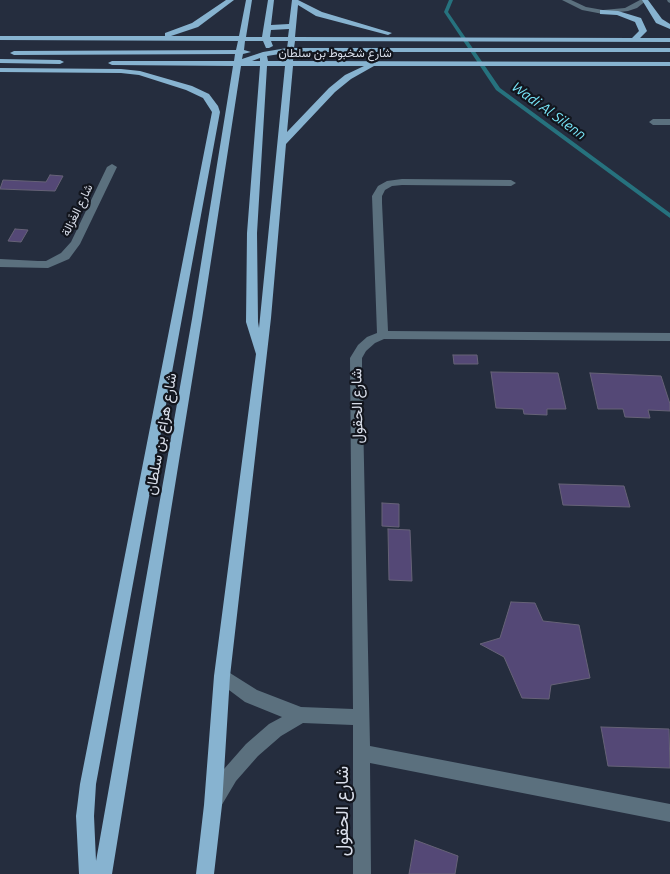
<!DOCTYPE html>
<meta charset="utf-8">
<style>
body{margin:0}
canvas{display:block;background:#252d3e}
</style>
<canvas width="670" height="874"></canvas>
<script>
const ctx = document.querySelector('canvas').getContext('2d');
ctx.lineJoin = 'round';
const poly = rows => new Path2D(rows.map(r => 'M' + r).join(''));
function paint(path, color) { ctx.fillStyle = color; ctx.fill(path, 'evenodd'); }
function stroke(path, color, width, dash) { ctx.strokeStyle = color; ctx.lineWidth = width; ctx.lineCap = dash ? 'butt' : 'round'; ctx.setLineDash(dash || []); ctx.stroke(path); }
function label(font, color, halo, rows, align = 'center') {
  ctx.font = font + ' Ubuntu,Vazirmatn,sans-serif'; ctx.lineWidth = 4.5; ctx.setLineDash([]); ctx.textBaseline = 'middle'; ctx.strokeStyle = halo; ctx.fillStyle = color; for (const [text, x, y, turn = 0] of rows) {
    ctx.save(); ctx.translate(x, y); ctx.rotate((+turn || 0) * Math.PI / 180); ctx.textAlign = isNaN(turn) ? turn : align; if (halo) ctx.strokeText(text, 0, 0); ctx.fillText(text, 0, 0); ctx.restore();
  }
}
const stream = poly([
 [449,0,453,0,448,12,500,88,670,213,670,218,496,90,444,12,449,0]
]);
const building = poly([
 [50,175,63,176,55,191,0,189,3,180,46,182,50,175],
 [15,229,28,230,21,242,8,241,15,229],
 [453,355,477,355,478,364,454,364,453,355],
 [491,372,558,373,566,409,547,409,547,415,524,414,523,409,496,408,491,372],
 [590,373,661,376,670,404,670,411,648,410,650,418,625,417,623,409,598,409,590,373],
 [559,484,624,486,630,507,563,505,559,484],
 [382,503,399,504,399,527,382,526,382,503],
 [388,529,410,530,412,581,389,580,388,529],
 [511,602,535,603,543,621,579,625,590,678,551,685,549,699,522,698,504,657,480,644,500,638,511,602],
 [601,727,669,729,670,768,608,766,601,727],
 [415,840,458,856,455,874,409,874,415,840]
]);
const minor = poly([
 [562,0,571,0,586,7,603,10,625,8,640,0,647,0,637,8,628,11,603,14,582,10,562,0],
 [667,0,670,0,670,3,668,2,667,0],
 [670,119,670,125,653,125,649,122,653,119,670,119],
 [112,164,117,167,80,244,69,259,48,268,0,267,0,259,38,261,46,261,61,253,71,242,107,167,112,164],
 [402,179,511,180,516,183,511,186,402,185,392,186,385,190,382,196,382,203,388,331,670,333,670,341,384,339,375,343,366,351,362,358,362,369,370,746,670,804,670,822,370,763,371,874,353,874,353,725,303,723,281,736,258,756,236,781,220,808,214,811,208,808,205,802,224,769,246,744,269,724,282,717,245,702,217,681,214,676,217,671,222,668,257,690,301,707,353,709,350,358,358,345,367,337,377,333,372,196,378,186,387,181,402,179]
]);
const major = poly([
 [226,0,234,0,198,27,171,36,239,36,246,0,252,0,246,37,262,37,268,0,274,0,271,25,289,24,292,0,298,0,322,12,392,33,388,35,316,16,298,5,295,37,632,38,639,31,635,22,617,15,600,14,600,10,603,10,618,11,641,18,647,31,640,38,670,38,670,42,295,41,294,48,670,48,670,52,294,52,293,61,670,62,670,66,374,66,351,79,335,92,286,144,271,318,230,676,222,805,214,874,196,874,204,805,214,676,256,354,246,322,247,233,260,66,241,66,202,319,112,874,79,874,76,816,80,784,212,112,203,98,186,90,139,75,121,73,0,72,0,68,121,69,140,71,192,86,209,94,218,106,220,112,96,784,94,816,96,861,192,319,233,66,112,65,108,63,112,61,234,61,235,54,14,55,10,53,14,51,236,50,238,41,0,40,0,36,165,36,165,33,192,23,226,0],
 [289,29,288,37,270,37,271,30,289,29],
 [245,41,263,41,266,48,269,48,273,46,271,41,288,41,287,48,263,52,242,59,243,54,251,52,244,50,245,41],
 [286,53,286,61,268,61,267,56,286,53],
 [260,58,260,61,252,61,260,58],
 [267,66,285,66,259,328,258,322,257,233,267,66],
 [293,66,364,66,345,75,329,88,287,132,293,66],
 [642,0,648,0,662,19,670,24,670,29,656,23,642,0],
 [0,59,60,60,64,62,60,64,0,63,0,59]
]);
const farStreetnames = [
 ["شارع شخبوط بن سلطان",335,53],
 ["شارع الغَزالة",77,210,-64]
];
const farWaternames = [
 ["Wadi Al Silenn",549,111,36]
];
const streetNames = [
 ["شارع الحقول",357,406,-91],
 ["شارع هزاع بن سلطان",161,434,-80]
];
const nearStreetnames = [
 ["شارع الحقول",342,811,-90]
];
paint(stream, '#26727e');
paint(building, '#544876');
stroke(building, '#666277', 1);
paint(minor, '#5b707e');
paint(major, '#87b3d0');
label('12px', '#d8dde9', '#12151d', farStreetnames);
label('italic 14px', '#79e8fb', '#12151d', farWaternames);
label('15px', '#d8dde9', '#12151d', streetNames);
label('18px', '#d8dde9', '#12151d', nearStreetnames);
</script>
